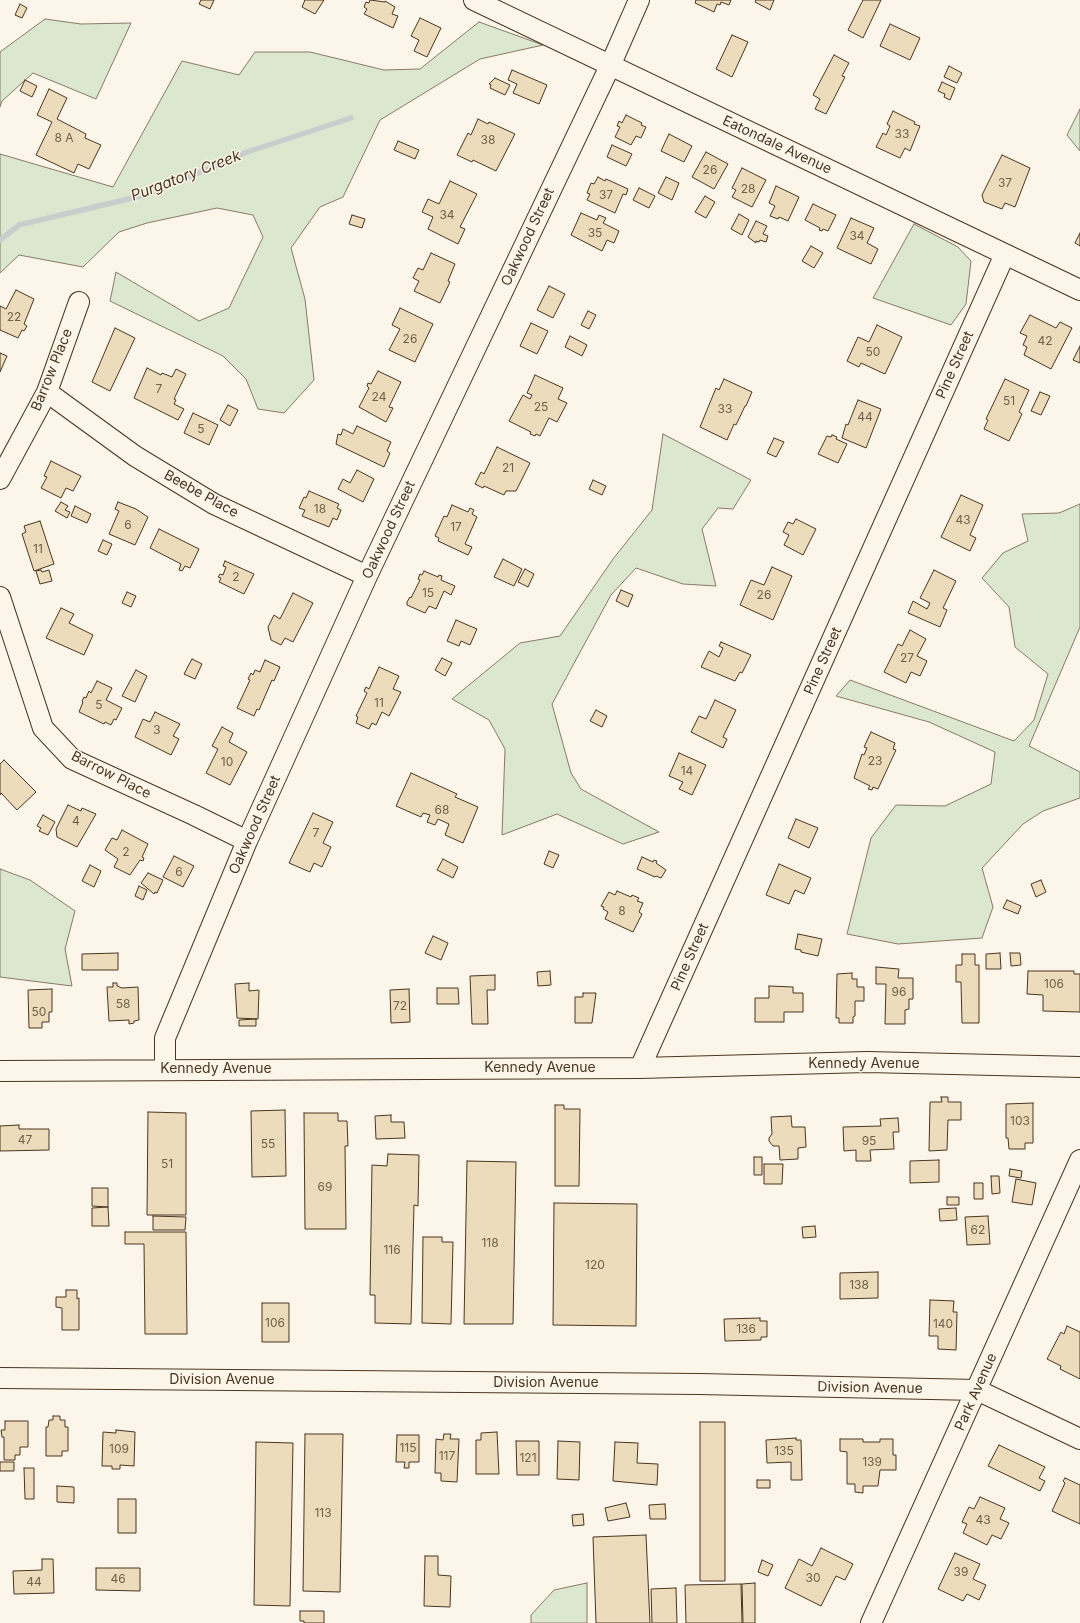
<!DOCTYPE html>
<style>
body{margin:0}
canvas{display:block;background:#fbf6e9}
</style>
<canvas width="1080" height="1623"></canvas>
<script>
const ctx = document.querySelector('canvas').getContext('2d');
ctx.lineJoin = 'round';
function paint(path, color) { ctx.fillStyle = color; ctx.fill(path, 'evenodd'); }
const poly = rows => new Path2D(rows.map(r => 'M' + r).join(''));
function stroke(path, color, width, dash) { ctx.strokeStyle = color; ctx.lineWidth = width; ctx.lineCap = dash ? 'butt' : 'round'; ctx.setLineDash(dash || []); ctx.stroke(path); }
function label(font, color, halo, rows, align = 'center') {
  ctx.font = font + ' Inter,sans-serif'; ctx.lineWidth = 3; ctx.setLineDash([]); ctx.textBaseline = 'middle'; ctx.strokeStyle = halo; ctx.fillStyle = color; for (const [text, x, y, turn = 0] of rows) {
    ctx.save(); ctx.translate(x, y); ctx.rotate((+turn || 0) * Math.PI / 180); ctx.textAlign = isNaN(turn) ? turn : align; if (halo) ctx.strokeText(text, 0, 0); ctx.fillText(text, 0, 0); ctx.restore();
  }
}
const green = poly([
 [45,19,81,24,131,23,96,99,33,73,2,101,0,107,0,52,45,19],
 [479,22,543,45,480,59,380,120,343,197,320,207,291,248,305,299,314,380,284,413,258,409,246,379,223,356,110,301,116,272,199,321,229,308,263,237,253,215,217,208,147,223,119,232,83,267,19,255,0,273,0,154,113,187,182,61,239,75,255,52,310,52,384,70,420,69,479,22],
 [1080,109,1080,151,1067,135,1080,109],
 [914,224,958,247,971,261,966,304,951,325,873,298,914,224],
 [663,434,751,480,733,509,718,508,702,529,716,586,683,584,636,568,611,595,552,704,571,773,581,789,659,832,623,844,557,814,502,835,505,749,489,720,452,699,520,643,560,636,613,559,652,510,663,434],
 [1080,504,1080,627,1029,746,1080,772,1080,798,1043,811,1023,824,982,868,993,907,982,938,898,944,847,934,871,838,896,805,945,806,991,784,995,752,929,722,836,696,850,680,1014,741,1034,720,1048,674,1015,647,1009,607,982,578,1003,553,1028,541,1022,514,1059,513,1080,504],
 [0,869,30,880,75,911,65,949,72,986,0,977,0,869],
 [587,1583,587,1623,531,1623,531,1615,554,1590,587,1583]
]);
const stream = poly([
 [0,240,19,225,149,194,247,152,351,118]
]);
const building = poly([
 [201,0,214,0,210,9,199,4,201,0],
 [305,0,324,0,315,14,302,7,305,0],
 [370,0,385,2,385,1,395,7,392,14,398,16,393,28,364,14,367,9,364,7,366,2,369,3,370,0],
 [696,0,731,0,729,5,721,2,720,5,717,4,714,12,695,3,696,0],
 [756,0,774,0,770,10,755,2,756,0],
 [863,0,881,0,863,38,848,30,863,0],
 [20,4,27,8,22,18,15,15,20,4],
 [420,18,441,28,427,57,414,51,419,40,411,36,420,18],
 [890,24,920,38,910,60,880,46,890,24],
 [732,35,748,42,732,77,716,69,732,35],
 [834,55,849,63,842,76,845,77,826,114,815,109,820,99,813,95,834,55],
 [949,66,962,73,957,83,944,77,949,66],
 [512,70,547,85,539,104,513,93,517,84,508,80,512,70],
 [495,78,510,85,505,95,490,88,491,85,489,84,495,78],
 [25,80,37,86,32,97,20,91,25,80],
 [942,82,955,88,950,100,944,97,945,94,938,91,942,82],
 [49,89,67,98,57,119,86,134,85,138,101,145,89,169,78,164,74,173,36,155,52,122,37,115,49,89],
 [893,111,915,122,914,124,920,126,910,151,905,148,900,158,876,147,883,133,886,135,890,126,887,124,893,111],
 [626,115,642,123,641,125,646,127,641,138,636,136,631,145,615,137,620,127,617,126,619,121,622,123,626,115],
 [478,119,488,124,489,122,515,134,496,171,473,160,472,162,457,155,468,133,471,135,478,119],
 [669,134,692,146,684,162,661,151,669,134],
 [398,141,419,150,415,159,394,150,398,141],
 [612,145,632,154,626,166,607,157,612,145],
 [706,152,728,164,714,189,692,177,706,152],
 [1002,155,1030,168,1015,207,1005,203,1002,209,984,202,982,195,1002,155],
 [742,168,766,180,752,207,732,197,736,190,732,188,742,168],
 [598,177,605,181,606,179,628,189,626,195,623,194,615,213,587,200,590,194,587,193,591,183,594,184,598,177],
 [666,177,679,183,672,200,658,193,666,177],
 [450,181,477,194,460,227,465,229,458,244,428,229,433,217,422,212,428,199,439,204,450,181],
 [776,186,799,197,788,221,779,217,778,219,770,216,775,206,769,203,776,186],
 [639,188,655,196,649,208,633,200,639,188],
 [705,196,715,202,706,218,695,212,705,196],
 [813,204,836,215,828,231,823,229,822,231,819,230,820,228,805,220,813,204],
 [581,213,597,220,599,215,606,218,603,223,619,231,614,243,607,240,602,251,571,235,581,213],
 [739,214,749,220,742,235,731,229,739,214],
 [352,215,365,219,362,228,349,224,352,215],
 [851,218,874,228,867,243,878,249,871,264,837,248,851,218],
 [756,221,767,226,763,234,768,236,766,242,760,240,759,242,756,241,756,243,748,237,756,221],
 [1080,233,1080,246,1075,243,1080,233],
 [811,246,823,253,814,268,802,261,811,246],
 [431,253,455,264,448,281,450,282,440,303,414,291,419,281,413,278,418,268,423,270,431,253],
 [549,286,565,294,553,318,537,310,549,286],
 [16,290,34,299,24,324,27,326,24,331,22,330,18,338,0,330,0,306,6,309,16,290],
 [400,308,433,324,415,362,389,350,400,329,392,325,400,308],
 [588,311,596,315,589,329,581,325,588,311],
 [1030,315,1056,328,1060,322,1072,328,1051,369,1024,355,1027,347,1023,345,1027,336,1020,333,1030,315],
 [531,323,548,331,537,354,520,346,531,323],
 [877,325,902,337,885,374,861,363,859,367,847,361,858,337,869,342,877,325],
 [115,328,135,338,110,391,92,382,115,328],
 [570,336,587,345,582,356,565,347,570,336],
 [1080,346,1080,363,1073,360,1080,346],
 [0,353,7,356,0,372,0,353],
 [147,368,161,375,162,373,172,377,176,369,186,374,174,399,176,400,174,404,184,409,178,420,134,398,147,368],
 [378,371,401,382,389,407,393,408,386,422,359,407,369,388,367,386,368,383,371,384,378,371],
 [535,375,563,388,558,399,567,403,557,422,549,418,540,436,536,434,535,436,530,434,531,432,509,421,523,395,530,399,532,395,527,393,535,375],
 [724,379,752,392,746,406,745,406,736,425,734,424,727,440,700,427,716,388,719,390,724,379],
 [1005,379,1029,390,1019,412,1022,414,1009,441,984,429,988,420,986,419,1005,379],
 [1040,392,1050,396,1041,415,1031,411,1040,392],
 [858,400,881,409,866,448,842,438,846,424,848,425,858,400],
 [228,405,238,410,230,426,220,420,228,405],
 [193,413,218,425,209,445,184,433,193,413],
 [357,426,391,442,387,451,390,453,384,467,336,444,338,434,341,435,343,429,353,434,357,426],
 [832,435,837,437,836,439,847,444,838,463,818,454,827,436,831,437,832,435],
 [774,438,784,442,776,457,767,453,774,438],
 [497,447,530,463,516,491,506,491,504,495,484,486,483,488,475,484,481,472,484,474,497,447],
 [51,461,81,476,73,491,66,488,61,498,41,488,47,477,44,476,51,461],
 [357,470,374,479,363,502,338,489,343,479,350,483,357,470],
 [593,480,606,486,602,495,589,489,593,480],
 [309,491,339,504,337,508,341,510,337,520,333,518,329,527,302,516,305,510,299,508,304,497,306,498,309,491],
 [961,495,983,505,970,535,976,538,970,551,941,537,961,495],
 [61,502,68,506,65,510,70,512,67,518,55,511,61,502],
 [118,502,136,509,148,517,135,545,109,534,119,511,115,509,118,502],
 [452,505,468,512,470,508,474,510,472,514,477,517,465,544,472,547,468,555,438,541,439,538,435,536,444,516,447,517,452,505],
 [75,506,91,514,87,523,71,516,75,506],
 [796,519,816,529,803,555,784,545,789,535,783,532,788,522,793,524,796,519],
 [40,521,54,564,34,571,22,534,26,532,24,526,40,521],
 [159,529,199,549,190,568,185,566,182,571,179,570,181,564,150,548,159,529],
 [103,540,112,544,107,555,98,551,103,540],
 [503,559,522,569,514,586,494,577,503,559],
 [225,561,254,574,244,594,219,582,221,578,218,577,220,574,223,575,226,567,223,566,225,561],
 [772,567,792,576,773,620,740,605,751,580,764,585,772,567],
 [525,569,534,574,528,587,518,582,525,569],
 [41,570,42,572,49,570,52,581,40,584,36,571,41,570],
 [934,570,956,581,943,608,947,610,940,627,908,613,913,601,927,609,930,603,920,598,934,570],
 [424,571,438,577,439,575,442,576,441,580,455,586,451,595,444,591,436,609,429,606,425,613,407,605,407,602,410,597,411,598,420,580,418,579,420,574,422,575,424,571],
 [621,590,633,595,628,607,616,601,621,590],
 [127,592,136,596,131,607,122,603,127,592],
 [293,593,313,603,293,642,285,638,281,645,271,640,268,627,274,615,280,619,293,593],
 [61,608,74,614,69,623,93,635,84,655,46,638,61,608],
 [456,620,477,629,470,645,461,641,459,646,447,641,456,620],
 [910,630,926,639,917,656,927,661,920,676,911,672,906,683,884,672,898,644,902,646,910,630],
 [721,642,751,655,742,673,740,672,735,681,701,667,709,651,719,657,723,648,719,646,721,642],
 [442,658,452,663,445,676,435,670,442,658],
 [192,659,202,664,195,679,184,674,192,659],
 [265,660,280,667,274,681,272,680,259,710,257,709,254,716,237,708,250,680,248,679,251,673,253,675,255,670,260,672,265,660],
 [379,667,399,676,393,689,401,692,389,716,382,712,376,725,372,723,369,729,356,723,358,717,356,716,367,693,364,691,366,687,369,689,379,667],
 [136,670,147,676,135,702,122,696,136,670],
 [97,681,112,688,106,700,122,708,116,720,114,719,111,725,105,722,104,724,79,712,83,702,82,701,84,697,86,698,89,691,91,693,97,681],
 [715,700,736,710,723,737,727,739,723,748,691,732,699,716,706,719,715,700],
 [596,710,607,716,602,727,590,721,596,710],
 [155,712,180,724,173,736,179,739,171,755,135,737,143,719,150,722,155,712],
 [222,727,233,733,229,742,247,752,230,785,206,773,218,749,212,746,222,727],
 [871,732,895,743,893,749,896,750,878,789,873,787,872,790,868,789,870,786,854,778,862,754,864,755,867,748,864,747,871,732],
 [679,753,706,765,692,795,679,789,683,782,669,776,679,753],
 [4,760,36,792,17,810,1,793,0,795,0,764,4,760],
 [411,773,457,794,455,797,478,807,463,843,445,835,449,824,438,819,435,825,427,822,430,815,423,813,421,817,396,806,411,773],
 [68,805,81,811,82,808,96,814,77,847,57,837,56,829,68,805],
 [313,813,333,822,323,843,331,847,322,867,314,863,310,872,289,863,313,813],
 [43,815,55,822,48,835,39,831,41,828,37,826,43,815],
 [796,819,818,828,809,848,788,838,796,819],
 [122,830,148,844,142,857,144,858,143,861,140,860,130,875,114,867,118,859,105,850,112,838,117,840,122,830],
 [549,851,559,855,553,868,544,864,549,851],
 [174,856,194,866,183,887,163,877,174,856],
 [642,857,653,862,654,860,657,861,656,863,666,870,661,878,656,876,655,877,637,869,642,857],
 [443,859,458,867,453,878,437,870,443,859],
 [779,864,811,878,804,894,795,890,789,904,766,895,779,864],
 [90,865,101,871,94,887,82,881,90,865],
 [148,873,163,880,157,893,155,892,154,894,141,883,148,873],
 [1041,880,1046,892,1036,897,1031,884,1041,880],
 [139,886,147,890,143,900,135,896,139,886],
 [617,891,631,897,632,895,639,898,637,901,643,903,639,912,642,914,633,932,605,919,608,912,603,909,604,907,601,906,609,892,615,895,617,891],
 [1007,900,1021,906,1018,914,1003,908,1007,900],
 [798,934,822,939,818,956,801,952,801,950,795,949,798,934],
 [433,936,448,943,441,960,425,953,433,936],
 [118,953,118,970,82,970,82,954,118,953],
 [1000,953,1001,969,986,969,986,954,1000,953],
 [1010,953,1020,953,1021,965,1011,966,1010,953],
 [962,954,975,954,975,965,979,965,979,1023,962,1023,961,982,956,982,956,965,962,965,962,954],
 [876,967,899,969,898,978,913,978,913,999,909,999,909,1009,905,1010,905,1024,885,1024,886,984,876,984,876,967],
 [550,971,551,985,538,986,537,972,550,971],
 [1028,971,1074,971,1074,974,1080,974,1080,1012,1043,1011,1043,995,1027,994,1028,971],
 [852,973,852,979,857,979,857,987,864,987,864,1001,855,1001,855,1016,853,1017,853,1023,839,1023,839,1018,836,1018,837,974,852,973],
 [495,975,495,990,487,990,488,1024,472,1024,470,976,495,975],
 [113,983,117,983,117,986,122,988,138,987,139,1020,134,1021,134,1023,129,1024,129,1020,109,1021,107,987,113,987,113,983],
 [249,983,249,991,259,990,258,1019,237,1018,235,984,249,983],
 [769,986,793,987,793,993,803,993,803,1012,784,1012,784,1022,755,1022,755,998,769,998,769,986],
 [437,988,458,988,459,1004,437,1004,437,988],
 [52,989,52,1012,49,1012,49,1022,42,1022,42,1028,29,1028,28,990,52,989],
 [409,989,410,1022,391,1023,390,990,409,989],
 [583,993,596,993,592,1023,575,1023,575,997,583,997,583,993],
 [256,1019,256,1026,239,1026,239,1020,256,1019],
 [941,1097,948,1097,948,1102,961,1102,961,1120,948,1120,947,1150,929,1151,930,1102,942,1102,941,1097],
 [1033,1103,1033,1143,1025,1143,1025,1149,1009,1149,1008,1138,1006,1138,1006,1104,1033,1103],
 [555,1105,564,1105,564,1109,580,1109,579,1186,555,1186,555,1105],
 [285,1110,286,1176,252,1177,251,1111,285,1110],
 [148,1112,186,1113,186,1215,147,1215,148,1112],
 [304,1113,338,1113,338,1121,347,1121,348,1146,345,1146,346,1229,305,1229,304,1113],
 [391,1115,391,1122,404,1122,405,1138,376,1139,375,1116,391,1115],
 [791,1116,792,1127,805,1127,806,1147,798,1148,798,1159,780,1160,779,1146,773,1146,769,1141,769,1138,772,1134,771,1117,791,1116],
 [898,1118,899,1132,893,1132,894,1149,870,1150,871,1161,856,1161,856,1150,844,1151,843,1127,881,1126,880,1119,898,1118],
 [19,1125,19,1129,49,1129,49,1150,0,1151,0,1126,19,1125],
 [388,1154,419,1155,418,1206,414,1205,411,1324,375,1323,375,1295,370,1295,372,1165,387,1166,388,1154],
 [754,1157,762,1157,762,1175,754,1175,754,1157],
 [939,1160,939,1182,910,1183,910,1161,939,1160],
 [467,1161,516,1162,513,1324,464,1324,467,1161],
 [764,1164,783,1164,782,1184,764,1184,764,1164],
 [1010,1169,1022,1171,1021,1178,1009,1176,1010,1169],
 [991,1176,999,1176,1000,1193,992,1194,991,1176],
 [1016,1179,1036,1183,1032,1205,1012,1202,1016,1179],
 [974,1183,983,1183,983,1199,974,1199,974,1183],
 [92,1188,108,1188,108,1207,92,1206,92,1188],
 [947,1197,959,1197,959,1205,947,1205,947,1197],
 [554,1203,637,1204,636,1326,553,1325,554,1203],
 [108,1207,109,1226,92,1226,92,1208,108,1207],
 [956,1208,957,1220,940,1221,939,1209,956,1208],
 [153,1216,186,1217,185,1230,153,1230,153,1216],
 [988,1216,990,1244,967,1245,965,1217,988,1216],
 [815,1226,816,1237,803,1238,802,1227,815,1226],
 [125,1232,186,1232,187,1334,145,1334,144,1244,125,1244,125,1232],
 [423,1237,442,1237,442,1242,453,1242,451,1324,422,1323,423,1237],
 [878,1272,878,1298,840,1299,840,1273,878,1272],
 [66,1290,77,1290,77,1299,79,1298,79,1330,62,1330,62,1308,56,1307,56,1297,66,1297,66,1290],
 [930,1300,954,1301,953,1312,957,1312,956,1350,938,1349,938,1336,929,1336,930,1300],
 [262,1303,289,1303,289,1342,262,1342,262,1303],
 [760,1318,760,1321,767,1321,767,1337,761,1337,761,1340,725,1341,724,1319,760,1318],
 [1067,1326,1080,1332,1080,1379,1060,1369,1061,1366,1047,1359,1061,1332,1064,1334,1067,1326],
 [53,1416,60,1416,60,1420,65,1420,65,1427,68,1427,68,1451,62,1451,62,1456,46,1456,46,1427,48,1427,49,1420,53,1420,53,1416],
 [5,1421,28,1421,28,1447,20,1447,20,1455,15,1455,15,1460,4,1460,4,1437,2,1437,1,1430,5,1430,5,1421],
 [700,1422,725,1422,725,1581,700,1581,700,1422],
 [116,1430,135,1432,134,1466,120,1465,120,1469,112,1469,112,1466,102,1466,103,1432,116,1433,116,1430],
 [497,1432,499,1474,476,1474,476,1440,481,1440,481,1433,497,1432],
 [305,1434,343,1434,340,1592,303,1591,305,1434],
 [444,1434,451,1434,450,1439,459,1439,457,1482,441,1481,441,1473,435,1473,436,1439,443,1440,444,1434],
 [397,1435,419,1435,419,1462,409,1462,409,1468,404,1468,405,1462,396,1462,397,1435],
 [796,1438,796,1440,801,1440,802,1480,791,1480,791,1462,767,1463,766,1440,796,1438],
 [840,1439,863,1439,863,1442,880,1442,880,1439,893,1439,893,1455,896,1455,896,1470,880,1470,878,1486,863,1486,863,1493,855,1492,855,1484,847,1484,847,1452,840,1451,840,1439],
 [516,1441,539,1441,539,1475,517,1475,516,1441],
 [558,1441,580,1442,579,1480,557,1479,558,1441],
 [256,1442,293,1443,290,1606,254,1605,256,1442],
 [615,1442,638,1443,637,1463,658,1464,657,1485,613,1481,615,1442],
 [999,1445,1045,1467,1039,1478,1045,1481,1040,1491,988,1466,999,1445],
 [0,1462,14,1462,14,1471,0,1471,0,1462],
 [24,1468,34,1468,34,1499,25,1499,24,1468],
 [1065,1478,1080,1485,1080,1524,1052,1511,1065,1483,1063,1481,1065,1478],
 [757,1480,770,1480,770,1488,757,1488,757,1480],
 [57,1486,74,1487,74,1503,57,1502,57,1486],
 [980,1497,1005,1508,1000,1519,1009,1523,1001,1539,992,1535,987,1545,963,1533,967,1524,962,1522,969,1507,974,1509,980,1497],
 [118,1499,136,1499,136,1533,118,1533,118,1499],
 [626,1503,630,1517,608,1521,605,1508,626,1503],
 [665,1504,666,1519,650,1519,649,1505,665,1504],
 [583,1514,584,1525,573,1526,572,1515,583,1514],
 [646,1535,650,1623,596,1623,593,1537,646,1535],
 [821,1548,853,1564,845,1580,836,1576,821,1606,785,1588,799,1559,812,1566,821,1548],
 [955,1553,980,1564,973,1579,986,1585,979,1600,967,1594,963,1601,938,1589,955,1553],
 [425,1556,438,1556,438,1575,451,1576,450,1607,424,1606,425,1556],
 [42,1559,53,1559,54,1593,14,1594,13,1571,42,1570,42,1559],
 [762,1560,773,1565,768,1576,758,1572,762,1560],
 [96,1568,140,1568,140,1591,96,1590,96,1568],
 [755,1583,755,1623,743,1623,742,1584,755,1583],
 [741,1584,742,1623,686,1623,685,1585,741,1584],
 [676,1588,677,1623,652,1623,651,1589,676,1588],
 [300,1611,324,1611,324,1623,304,1623,304,1621,300,1621,300,1611]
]);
const minor = poly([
 [474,0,1080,290],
 [47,392,135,456,214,504,367,576],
 [0,479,47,392,79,302],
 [0,597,43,728,72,759,194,815,247,841],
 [640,1068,1005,254],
 [165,1069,165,1038,247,841,367,576,610,66,639,0],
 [0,1071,640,1068,867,1062,1080,1067],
 [0,1378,699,1384,977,1390,1080,1439],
 [871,1623,1080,1160]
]);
const numberNames = [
 ["33",902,134],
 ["8 A",64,138],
 ["38",488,140],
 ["26",710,170],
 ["37",1005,183],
 ["28",748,189],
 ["37",606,195],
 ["34",447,215],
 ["35",595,233],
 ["34",857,236],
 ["22",14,317],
 ["26",410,339],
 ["42",1045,341],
 ["50",873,352],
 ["7",159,389],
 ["24",379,397],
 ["51",1009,401],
 ["25",541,407],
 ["33",725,409],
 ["44",865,417],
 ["5",201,429],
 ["21",508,468],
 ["18",320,509],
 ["43",963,520],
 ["6",128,525],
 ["17",456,527],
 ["11",38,549],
 ["2",236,577],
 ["15",428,593],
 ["26",764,595],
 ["27",907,658],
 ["11",379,703],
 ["5",99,705],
 ["3",157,730],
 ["23",875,761],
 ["10",227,762],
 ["14",687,771],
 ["68",442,810],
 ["4",76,821],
 ["7",316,833],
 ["2",126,852],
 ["6",179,872],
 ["8",622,911],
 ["106",1054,984],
 ["96",899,992],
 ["58",123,1004],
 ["72",400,1006],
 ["50",39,1012],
 ["103",1020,1121],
 ["47",25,1140],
 ["95",869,1141],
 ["55",268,1144],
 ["51",167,1164],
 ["69",325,1187],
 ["62",978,1230],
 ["118",490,1243],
 ["116",392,1250],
 ["120",595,1265],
 ["138",859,1285],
 ["106",275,1323],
 ["140",943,1324],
 ["136",746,1329],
 ["115",408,1448],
 ["109",119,1449],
 ["135",784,1451],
 ["117",447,1456],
 ["121",528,1458],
 ["139",872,1462],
 ["113",323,1513],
 ["43",983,1520],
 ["39",961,1572],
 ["30",813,1578],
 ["46",118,1579],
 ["44",34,1582]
];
const streetNames = [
 ["Eatondale Avenue",777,145,25],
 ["Oakwood Street",528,237,-65],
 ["Pine Street",955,365,-66],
 ["Barrow Place",52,370,-68],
 ["Beebe Place",201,494,29],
 ["Oakwood Street",389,530,-65],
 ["Pine Street",823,661,-66],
 ["Barrow Place",111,775,27],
 ["Oakwood Street",255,825,-66],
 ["Pine Street",690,957,-66],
 ["Kennedy Avenue",864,1064],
 ["Kennedy Avenue",540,1068],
 ["Kennedy Avenue",216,1069],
 ["Division Avenue",222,1380],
 ["Division Avenue",546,1383],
 ["Division Avenue",870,1388,1],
 ["Park Avenue",976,1392,-66]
];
const waterNames = [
 ["Purgatory Creek",186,176,-21]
];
paint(green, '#dce7d0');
stroke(green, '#887966', 1);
stroke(stream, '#c9cecd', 5.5);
paint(building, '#ecdcbc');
stroke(building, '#4a3520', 1);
stroke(minor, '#4a3520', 22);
stroke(minor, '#fbf6e9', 20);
label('12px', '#725f47', null, numberNames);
label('14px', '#4a3520', '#fbf6e9', streetNames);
label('italic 15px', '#4a3520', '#fbf6e9', waterNames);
</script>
